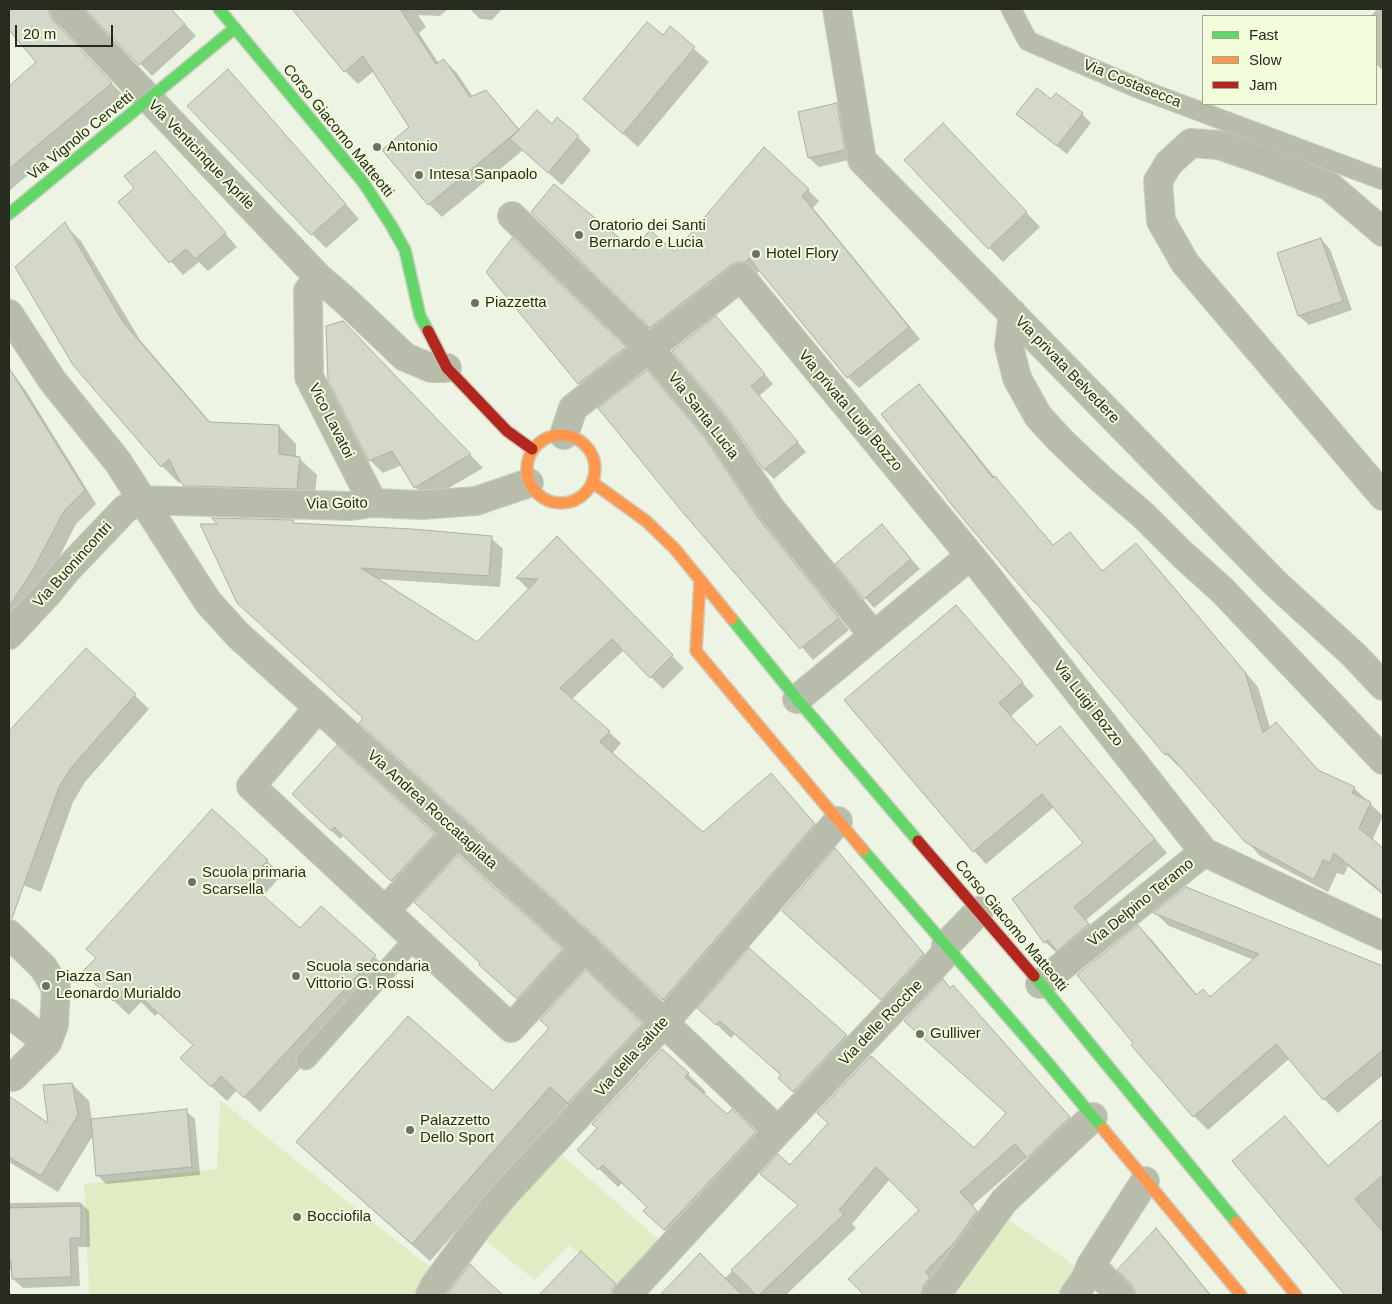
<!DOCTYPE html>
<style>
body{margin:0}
#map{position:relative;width:1392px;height:1304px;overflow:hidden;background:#eef4e3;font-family:Helvetica,sans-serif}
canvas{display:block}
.frame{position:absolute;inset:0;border:10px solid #272b1f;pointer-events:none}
.legend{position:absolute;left:1202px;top:15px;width:175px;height:90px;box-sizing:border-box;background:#f1fcdb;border:1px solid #a0a890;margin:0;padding:6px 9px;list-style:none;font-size:15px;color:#272b1f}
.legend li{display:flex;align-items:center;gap:10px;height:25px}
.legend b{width:25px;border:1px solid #a0a890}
.scale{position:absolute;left:15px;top:25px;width:98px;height:22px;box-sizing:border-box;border:2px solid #272b1f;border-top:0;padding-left:6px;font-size:15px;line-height:18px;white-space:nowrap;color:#272b1f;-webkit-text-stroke:4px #f1fcdb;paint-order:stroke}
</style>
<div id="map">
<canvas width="1392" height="1304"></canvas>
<div class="frame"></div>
<ul class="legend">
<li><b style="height:6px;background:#63d668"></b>Fast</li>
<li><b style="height:6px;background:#ff974d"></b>Slow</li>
<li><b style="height:6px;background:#b3261e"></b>Jam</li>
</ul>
<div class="scale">20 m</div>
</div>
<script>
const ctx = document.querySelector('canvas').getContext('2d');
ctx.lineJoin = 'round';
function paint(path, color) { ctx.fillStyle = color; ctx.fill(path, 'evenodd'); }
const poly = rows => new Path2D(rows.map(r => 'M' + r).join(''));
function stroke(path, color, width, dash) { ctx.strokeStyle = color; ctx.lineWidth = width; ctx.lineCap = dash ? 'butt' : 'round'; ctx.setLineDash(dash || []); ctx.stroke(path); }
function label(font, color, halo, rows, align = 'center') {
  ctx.font = font + ' Helvetica,sans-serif'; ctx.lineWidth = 4; ctx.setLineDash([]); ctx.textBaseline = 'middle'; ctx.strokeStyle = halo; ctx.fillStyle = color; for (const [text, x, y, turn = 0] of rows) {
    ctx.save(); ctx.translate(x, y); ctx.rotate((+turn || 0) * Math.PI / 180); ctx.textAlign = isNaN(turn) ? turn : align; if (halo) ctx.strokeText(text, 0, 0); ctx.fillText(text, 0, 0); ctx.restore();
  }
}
const green = poly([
 [220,1100,435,1271,424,1295,94,1295,89,1293,84,1184,217,1169],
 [554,1148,663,1243,622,1289,569,1245,535,1280,479,1236],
 [1005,1217,1078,1268,1058,1295,947,1295]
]);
const shadow = poly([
 [9,9,66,9,60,17,60,26,64,33,123,95,9,191,9,88,38,62,9,28],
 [87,9,171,9,196,36,152,76],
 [294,9,448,9,440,16,418,15,426,27,419,33,439,64,444,60,457,73,473,97,486,91,520,130,552,126,578,137,591,150,562,185,523,150,442,217,429,204,384,150,411,127,374,71,358,84,345,71],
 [470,9,502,9,492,20,480,19],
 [1377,9,1383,9,1383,66,1381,69,1376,64,1376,16,1371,16],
 [670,28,709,62,638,147,584,99,663,37],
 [228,70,359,219,326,248,312,234],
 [1051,101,1082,114,1091,123,1067,154,1027,123,1018,114],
 [836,105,846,114,853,159,819,167,809,158,799,113],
 [957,139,1040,227,1003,262,905,161],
 [155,152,237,247,208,271,199,262,183,275,119,202,136,188],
 [808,190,819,201,813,208,920,339,859,388,848,377,761,270,757,273,750,273,663,338,544,224,634,252,675,253],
 [64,224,81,241,140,340,211,423,279,426,296,444,296,458,299,458,317,475,314,505,203,502,182,480,179,483,162,466],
 [1321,239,1330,249,1352,310,1309,325,1299,316,1278,254],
 [512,240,639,362,593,397,579,383,488,272],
 [725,327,773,384,759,396,806,452,774,479,765,470,729,417],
 [356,336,483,468,428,500,415,487,402,465,383,473,370,460,330,380],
 [9,368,26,391,96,504,76,524,47,581,9,632],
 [647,372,715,450,770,532,849,630,813,660,681,508],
 [919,386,932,399,996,479,1054,546,1070,534,1103,572,1136,544,1149,558,1258,687,1270,728,1276,723,1321,773,1354,788,1383,816,1372,841,1383,849,1383,895,1348,866,1344,875,1337,873,1328,892,1260,856,1181,766,1179,767,1166,754],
 [293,521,296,525,491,538,503,549,500,587,377,579,477,644,529,590,517,578,557,538,684,668,663,689,624,650,572,699,621,743,612,754,703,833,771,775,826,836,675,1011,365,718,248,612],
 [882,525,920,569,874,608,865,598],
 [956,606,1034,696,1011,716,1038,746,1060,728,1073,741,1167,853,1086,920,1101,938,1058,954,1045,942,1084,843,1054,807,986,864,974,851],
 [86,649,149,709,85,782,73,802,41,892,9,880,9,733],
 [293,794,434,835,443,844,401,889,344,835,340,839],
 [835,850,849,864,937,969,896,1013,797,925],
 [267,861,282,875,263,896,300,929,321,908,390,971,260,1112,237,1090,227,1101,197,1073,194,1045,158,1013,155,1016,141,1002,129,1015,99,987],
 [1155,913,1359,957,1383,978,1383,1075,1338,1113,1324,1099,1290,1058,1208,1130,1194,1116,1135,1043,1138,926,1152,940,1197,995,1210,998,1254,960,1169,926],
 [562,950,576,964,531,1012,480,965],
 [749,950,860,1050,808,1105,779,1078,782,1076,735,1034,731,1038,699,1008],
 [943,981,951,989,953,987,966,1000,1082,1131,1041,1170,1028,1157,972,1206,990,1225,939,1295,866,1295,850,1279,921,1210,890,1179,852,1224,856,1228,786,1295,661,1295,700,1255,724,1279,799,1206,762,1174,790,1166,975,1150,1007,1113],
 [641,1025,659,1042,586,1120,568,1104,430,1261,316,1160,298,1142,493,1093],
 [688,1074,706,1092,704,1095,727,1116,755,1133,773,1151,683,1248,663,1229,648,1207,622,1183,618,1187,579,1150],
 [72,1084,89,1101,92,1120,186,1111,195,1119,200,1175,106,1184,98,1176,94,1134,58,1192,9,1162,9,1098,50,1126],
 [1285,1117,1329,1167,1383,1121,1383,1295,1347,1295,1234,1161],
 [80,1202,89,1211,90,1247,78,1247,80,1286,23,1288,13,1279,13,1270,9,1270,9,1203],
 [1156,1229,1165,1238,1211,1295,1136,1295],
 [581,1253,615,1285,626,1295,541,1295],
 [470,1266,502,1295,450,1295]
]);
const building = poly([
 [9,9,49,9,49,13,53,20,112,83,9,169,9,86,36,62,9,30,9,9],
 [85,9,171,9,185,24,139,65,85,9],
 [292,9,400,9,436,64,444,59,470,97,486,90,519,130,428,205,382,150,409,127,363,56,344,72,292,9],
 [647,22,663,35,670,26,695,47,623,134,583,99,647,22],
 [228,69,346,204,311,235,187,106,228,69],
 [1037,88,1051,99,1056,93,1083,113,1057,146,1016,114,1037,88],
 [837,103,845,150,808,158,798,112,837,103],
 [537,110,552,124,557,117,579,136,548,173,510,139,537,110],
 [943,123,1027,212,988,249,904,160,943,123],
 [764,147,809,189,802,196,909,327,847,378,749,258,745,262,738,262,731,265,650,328,531,212,554,184,634,250,650,230,675,252,764,147],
 [155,151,226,233,195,259,186,249,169,263,118,202,134,188,124,176,155,151],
 [65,222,123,322,209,422,279,425,279,454,300,457,297,489,184,486,178,478,169,459,161,467,73,365,15,267,65,222],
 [512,238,626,347,578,384,486,272,512,238],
 [1321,238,1343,301,1298,316,1277,253,1321,238],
 [716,316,765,374,751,386,798,442,764,470,728,418,672,351,716,316],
 [343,321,458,441,471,454,414,488,392,451,369,461,328,381,326,326,343,321],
 [9,368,85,490,64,511,34,568,9,607,9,368],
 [647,370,704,437,759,519,839,618,800,649,680,509,598,408,647,370],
 [919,384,993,478,995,476,1053,545,1070,532,1102,571,1136,543,1245,672,1263,733,1276,722,1318,770,1355,787,1352,793,1371,802,1359,828,1383,848,1383,893,1334,853,1330,863,1323,860,1314,880,1245,842,1168,753,1165,755,1037,604,1036,604,1013,578,955,509,881,414,919,384],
 [212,518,294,520,293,523,412,529,492,536,489,576,361,568,477,642,538,579,516,578,557,536,673,655,650,678,612,639,560,688,610,731,600,742,703,832,771,773,815,824,663,1000,595,936,359,723,363,718,237,603,200,524,217,524,212,518],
 [882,524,911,559,864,599,835,564,882,524],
 [956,605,1023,682,999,703,1037,745,1060,726,1155,839,1074,907,1089,924,1057,951,1048,940,1044,943,1012,899,1083,843,1042,794,973,852,844,700,956,605],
 [86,648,136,694,71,768,59,787,12,918,9,917,9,731,86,648],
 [337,745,435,834,391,881,334,827,331,831,292,794,337,745],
 [212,809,268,860,248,882,300,928,321,906,376,955,244,1098,221,1076,211,1087,180,1058,193,1045,143,999,140,1002,125,988,113,1001,82,972,96,958,86,949,212,809],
 [835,848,924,954,881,1000,782,911,835,848],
 [458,855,563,949,517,999,479,965,480,963,414,902,458,855],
 [1186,887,1383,966,1383,1050,1323,1100,1276,1044,1193,1117,1131,1045,1133,1043,1077,975,1138,925,1196,995,1203,989,1210,997,1259,954,1153,913,1186,887],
 [749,948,847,1035,793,1092,778,1078,781,1075,720,1021,716,1025,697,1008,749,948],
 [586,970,642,1024,568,1103,550,1087,412,1244,296,1142,408,1016,493,1091,549,1028,540,1020,586,970],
 [943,979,950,988,953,985,1070,1117,1027,1158,1015,1144,960,1192,977,1211,954,1243,925,1272,930,1277,923,1286,921,1295,864,1295,848,1279,919,1210,876,1167,839,1210,844,1214,759,1295,756,1295,731,1270,798,1205,760,1174,778,1154,790,1165,828,1123,817,1113,871,1056,974,1148,1006,1113,904,1021,943,979],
 [662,1049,689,1073,685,1077,727,1114,732,1109,756,1132,664,1230,643,1211,647,1207,603,1165,598,1170,577,1150,597,1128,592,1124,662,1049],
 [72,1083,78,1115,41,1176,9,1157,9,1096,48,1123,43,1085,72,1083],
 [187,1109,192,1167,96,1176,91,1119,187,1109],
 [1285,1116,1328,1166,1383,1119,1383,1175,1355,1199,1383,1232,1383,1295,1345,1295,1232,1161,1285,1116],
 [81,1206,81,1238,70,1238,71,1277,12,1279,11,1260,9,1260,9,1208,81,1206],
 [1156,1228,1210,1295,1135,1295,1135,1291,1132,1285,1117,1270,1156,1228],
 [581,1251,616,1284,612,1291,612,1295,539,1295,581,1251],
 [700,1253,742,1295,660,1295,700,1253],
 [470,1264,480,1274,503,1295,447,1295,470,1264]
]);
const lane = poly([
 [1011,9,1028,41,1140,89,1383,180],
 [306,1060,414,939]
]);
const street = poly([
 [64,9,319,278,345,300,405,357,431,368,447,368],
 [837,9,862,160,1275,583,1354,655,1383,686],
 [512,216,649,348,716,428,771,509,873,635],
 [1383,232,1329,186,1265,161,1219,145,1191,143,1169,163,1158,181,1161,221,1185,263,1383,496],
 [319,278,308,291,309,377,373,503],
 [9,314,52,380,118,462,208,602,238,635,585,948,778,1131],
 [1013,314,1009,346,1017,378,1038,416,1060,440,1101,479,1144,516,1182,554,1223,591,1383,760],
 [564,435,573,408,741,277,983,571,1204,852,1383,936],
 [9,635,49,592,66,571,125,509,141,500,351,506,373,503,421,505,476,501,529,483],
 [797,699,970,556],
 [318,708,251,786,511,1028,585,948],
 [385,911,457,833],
 [9,934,43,967,56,988,54,1025,47,1043],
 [1040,984,1204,852],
 [9,1013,47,1043,13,1077,9,1075],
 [1091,1265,1120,1295],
 [430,1295,435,1285,477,1228,504,1195,664,1023,838,821],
 [627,1295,778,1131,937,963,945,954,946,945,979,911],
 [936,1295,1004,1201,1093,1117],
 [1074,1295,1086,1278,1091,1265,1145,1181]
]);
const fast = poly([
 [219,9,363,182,391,225,405,250,420,316,428,331],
 [9,214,235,28],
 [732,619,797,699,918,841],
 [863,850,1048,1063,1103,1129],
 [1034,976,1236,1222]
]);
const slow = poly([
 '527 469a34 34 0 1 1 68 0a34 34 0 1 1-68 0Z',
 [592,482,646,521,675,549,732,619],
 [700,580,696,651,863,850],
 [1103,1129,1241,1295],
 [1236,1222,1296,1295]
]);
const jam = poly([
 [428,331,447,368,507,431,532,449],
 [918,841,1034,976]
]);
const markers = [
 [377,147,5,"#6d7164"],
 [419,175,5,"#6d7164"],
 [579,235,5,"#6d7164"],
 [756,254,5,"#6d7164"],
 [475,303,5,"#6d7164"],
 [192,882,5,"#6d7164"],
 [296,976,5,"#6d7164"],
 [46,986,5,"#6d7164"],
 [920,1034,5,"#6d7164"],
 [410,1130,5,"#6d7164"],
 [297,1217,5,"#6d7164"]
];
const streetNames = [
 ["Via Costasecca",1132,84,22],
 ["Corso Giacomo Matteotti",338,131,51],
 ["Via Vignolo Cervetti",81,136,-39],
 ["Via Venticinque Aprile",201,155,46],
 ["Via privata Belvedere",1067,370,46],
 ["Via privata Luigi Bozzo",850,411,50],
 ["Via Santa Lucia",703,416,52],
 ["Vico Lavatoi",331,421,63],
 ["Via Goito",337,504,-1],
 ["Via Buonincontri",73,565,-48],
 ["Via Luigi Bozzo",1088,704,52],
 ["Via Andrea Roccatagliata",432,810,42],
 ["Via Delpino Teramo",1141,903,-39],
 ["Corso Giacomo Matteotti",1011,926,50],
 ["Via delle Rocche",881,1023,-46],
 ["Via della salute",632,1057,-48]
];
const poiNames = [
 ["Antonio",387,147],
 ["Intesa Sanpaolo",429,175],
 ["Oratorio dei Santi",589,226],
 ["Bernardo e Lucia",589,243],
 ["Hotel Flory",766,254],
 ["Piazzetta",485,303],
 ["Scuola primaria",202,873],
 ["Scarsella",202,890],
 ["Scuola secondaria",306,967],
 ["Vittorio G. Rossi",306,984],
 ["Piazza San",56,977],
 ["Leonardo Murialdo",56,994],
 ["Gulliver",930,1034],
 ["Palazzetto",420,1121],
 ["Dello Sport",420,1138],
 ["Bocciofila",307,1217]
];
paint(green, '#e0edc4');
paint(shadow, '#0003');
paint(building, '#d3d8ca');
stroke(building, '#abb0a2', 1);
stroke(lane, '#c9cec1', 21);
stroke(street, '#c9cec1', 30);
stroke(fast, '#c9cec1', 14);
stroke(slow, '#c9cec1', 14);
stroke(jam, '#c9cec1', 14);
stroke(lane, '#b8bdab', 19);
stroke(street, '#b8bdab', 28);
stroke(fast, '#63d668', 11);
stroke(slow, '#ff974d', 11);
stroke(jam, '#b3261e', 11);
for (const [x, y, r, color] of markers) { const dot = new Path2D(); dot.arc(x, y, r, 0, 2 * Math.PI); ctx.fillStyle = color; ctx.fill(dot); stroke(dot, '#f1fcdb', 2); }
label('15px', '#272b1f', '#f1fcdb', streetNames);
label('15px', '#272b1f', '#f1fcdb', poiNames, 'left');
</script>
